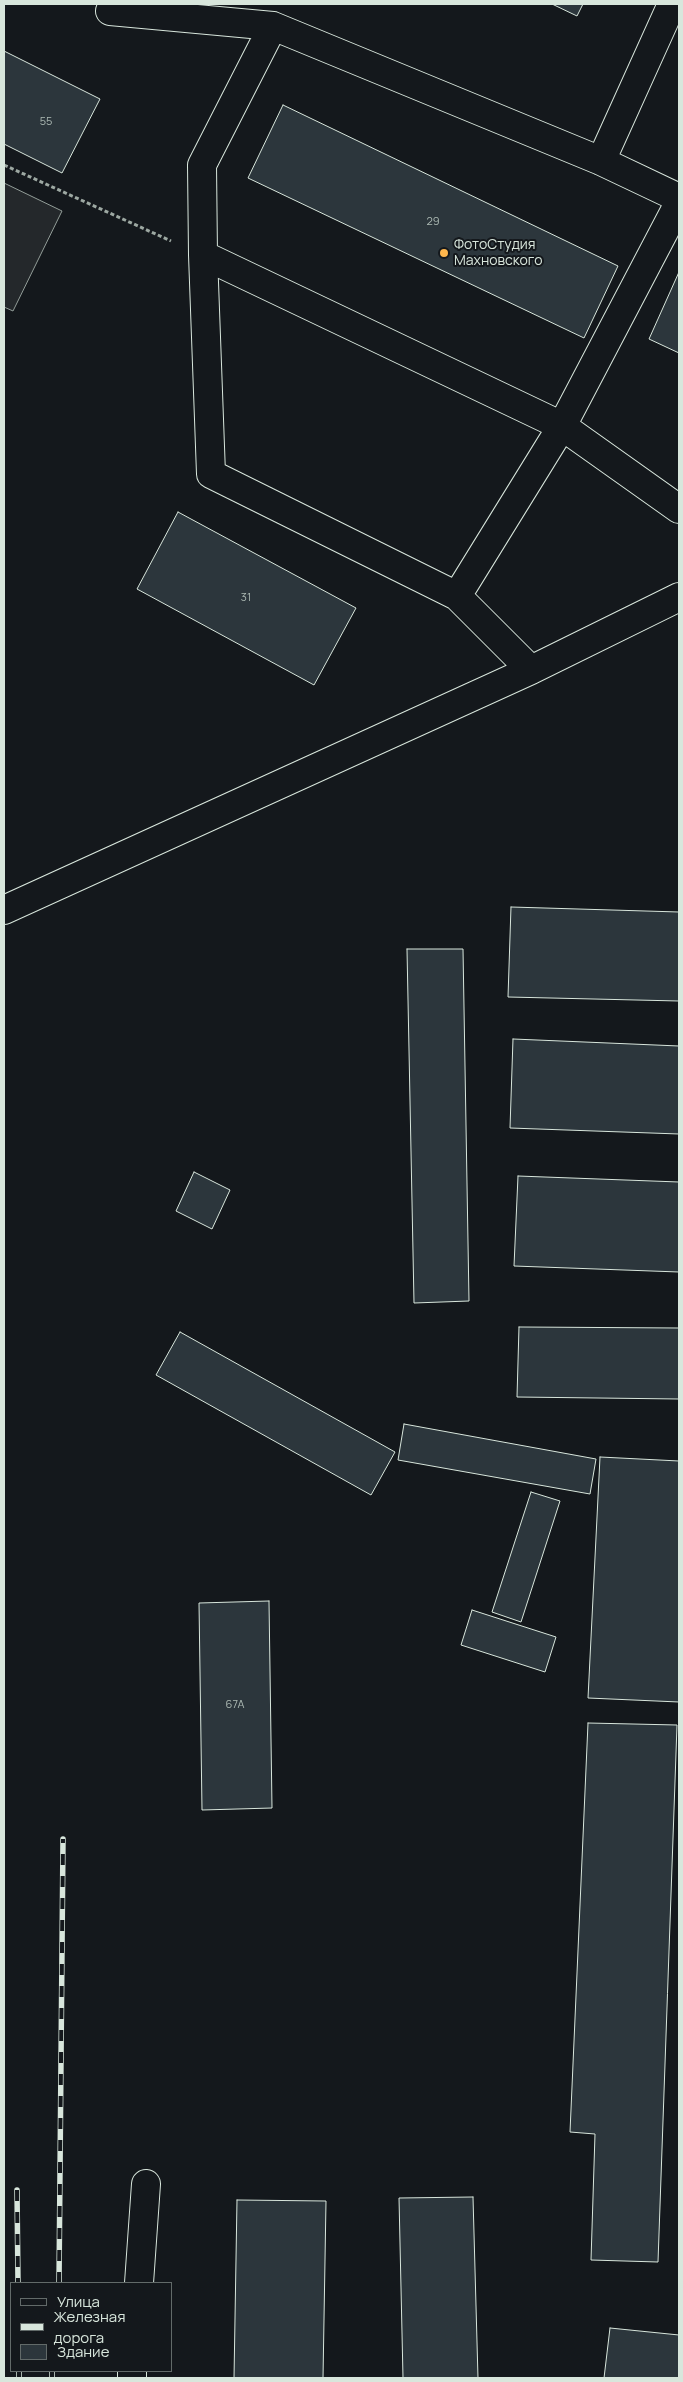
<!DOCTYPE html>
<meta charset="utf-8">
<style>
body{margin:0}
#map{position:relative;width:683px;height:2382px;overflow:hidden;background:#14181c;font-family:Manrope,sans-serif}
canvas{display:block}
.frame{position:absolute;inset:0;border:5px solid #d8e6dc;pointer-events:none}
.legend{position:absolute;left:10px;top:2282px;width:162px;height:90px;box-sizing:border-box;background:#14181c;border:1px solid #626a69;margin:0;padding:6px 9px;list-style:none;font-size:15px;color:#d8e6dc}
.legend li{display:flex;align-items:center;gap:10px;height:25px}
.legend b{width:25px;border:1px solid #626a69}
</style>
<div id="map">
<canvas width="683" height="2382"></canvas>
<div class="frame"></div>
<ul class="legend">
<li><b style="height:6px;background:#14181c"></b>Улица</li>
<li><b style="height:6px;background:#d8e6dc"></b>Железная дорога</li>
<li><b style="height:14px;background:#2c363c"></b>Здание</li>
</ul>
</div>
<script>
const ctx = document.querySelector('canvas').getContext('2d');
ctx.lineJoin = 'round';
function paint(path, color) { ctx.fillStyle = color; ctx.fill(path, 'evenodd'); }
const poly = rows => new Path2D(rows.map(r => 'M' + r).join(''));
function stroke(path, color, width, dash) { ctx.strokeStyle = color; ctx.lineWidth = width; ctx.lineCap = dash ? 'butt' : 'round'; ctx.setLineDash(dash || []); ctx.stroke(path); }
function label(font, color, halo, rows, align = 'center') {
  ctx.font = font + ' Manrope,sans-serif'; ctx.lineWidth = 4; ctx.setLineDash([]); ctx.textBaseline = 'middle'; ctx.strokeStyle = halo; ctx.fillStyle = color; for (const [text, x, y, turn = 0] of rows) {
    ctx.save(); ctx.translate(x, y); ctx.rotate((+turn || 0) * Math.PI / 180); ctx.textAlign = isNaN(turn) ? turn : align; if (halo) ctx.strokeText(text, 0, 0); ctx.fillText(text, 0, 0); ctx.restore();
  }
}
const parking = poly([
 [4,183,62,211,13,311,4,307,4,183]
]);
const building = poly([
 [552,4,583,4,577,16,552,4],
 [4,51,100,99,62,173,4,144,4,51],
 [283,105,618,266,584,338,248,178,283,105],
 [679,272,679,353,649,339,679,272],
 [178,512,356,608,314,685,137,589,178,512],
 [511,907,679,912,679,1001,508,997,511,907],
 [407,949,463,949,469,1301,414,1303,407,949],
 [513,1039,679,1046,679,1134,510,1128,513,1039],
 [194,1172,230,1190,212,1229,176,1211,194,1172],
 [518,1176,679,1182,679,1272,514,1266,518,1176],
 [519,1327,679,1328,679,1399,517,1397,519,1327],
 [180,1332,395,1452,371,1495,156,1375,180,1332],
 [404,1424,596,1459,590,1494,398,1460,404,1424],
 [600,1457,679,1461,679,1702,588,1698,600,1457],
 [531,1492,560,1501,521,1622,492,1612,531,1492],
 [269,1601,272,1808,202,1810,199,1603,269,1601],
 [472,1610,556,1637,545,1672,461,1645,472,1610],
 [588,1723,677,1725,658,2262,591,2260,595,2134,570,2132,588,1723],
 [473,2197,478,2378,403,2378,399,2198,473,2197],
 [237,2200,326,2201,323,2378,234,2378,237,2200],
 [610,2328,679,2335,679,2378,604,2378,610,2328]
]);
const path = poly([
 [4,165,171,241]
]);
const minor = poly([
 [113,4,110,11,273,26,601,161,679,198],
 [273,26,202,165,203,255,562,426,679,509],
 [601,161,672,4],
 [203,255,211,474,457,596],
 [531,670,457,596,562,426,679,203],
 [4,910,531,670,679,597],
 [139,2283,146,2184],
 [132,2378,132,2371]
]);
const rail = poly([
 [17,2190,18,2283],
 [59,2283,63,1839],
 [19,2371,19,2378],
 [52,2378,52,2371]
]);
const markers = [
 [444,253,5,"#ffb74d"]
];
const numberNames = [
 ["55",46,122],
 ["29",433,222],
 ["31",246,598],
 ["67А",235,1705]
];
const poiNames = [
 ["ФотоСтудия",454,245],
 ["Махновского",454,261]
];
paint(parking, '#24282b');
stroke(parking, '#939e99', 1);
paint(building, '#2c363c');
stroke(building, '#d8e6dc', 1);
stroke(minor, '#d8e6dc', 30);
stroke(path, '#9da8a2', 3, [4, 2.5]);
stroke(minor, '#14181c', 28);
stroke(rail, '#d8e6dc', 5.5);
stroke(rail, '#14181c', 4, [11]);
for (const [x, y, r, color] of markers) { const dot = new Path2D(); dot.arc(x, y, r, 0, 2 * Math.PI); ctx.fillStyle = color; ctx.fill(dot); stroke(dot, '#14181c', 2); }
label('11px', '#adbab4', null, numberNames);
label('14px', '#d8e6dc', '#14181c', poiNames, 'left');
</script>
